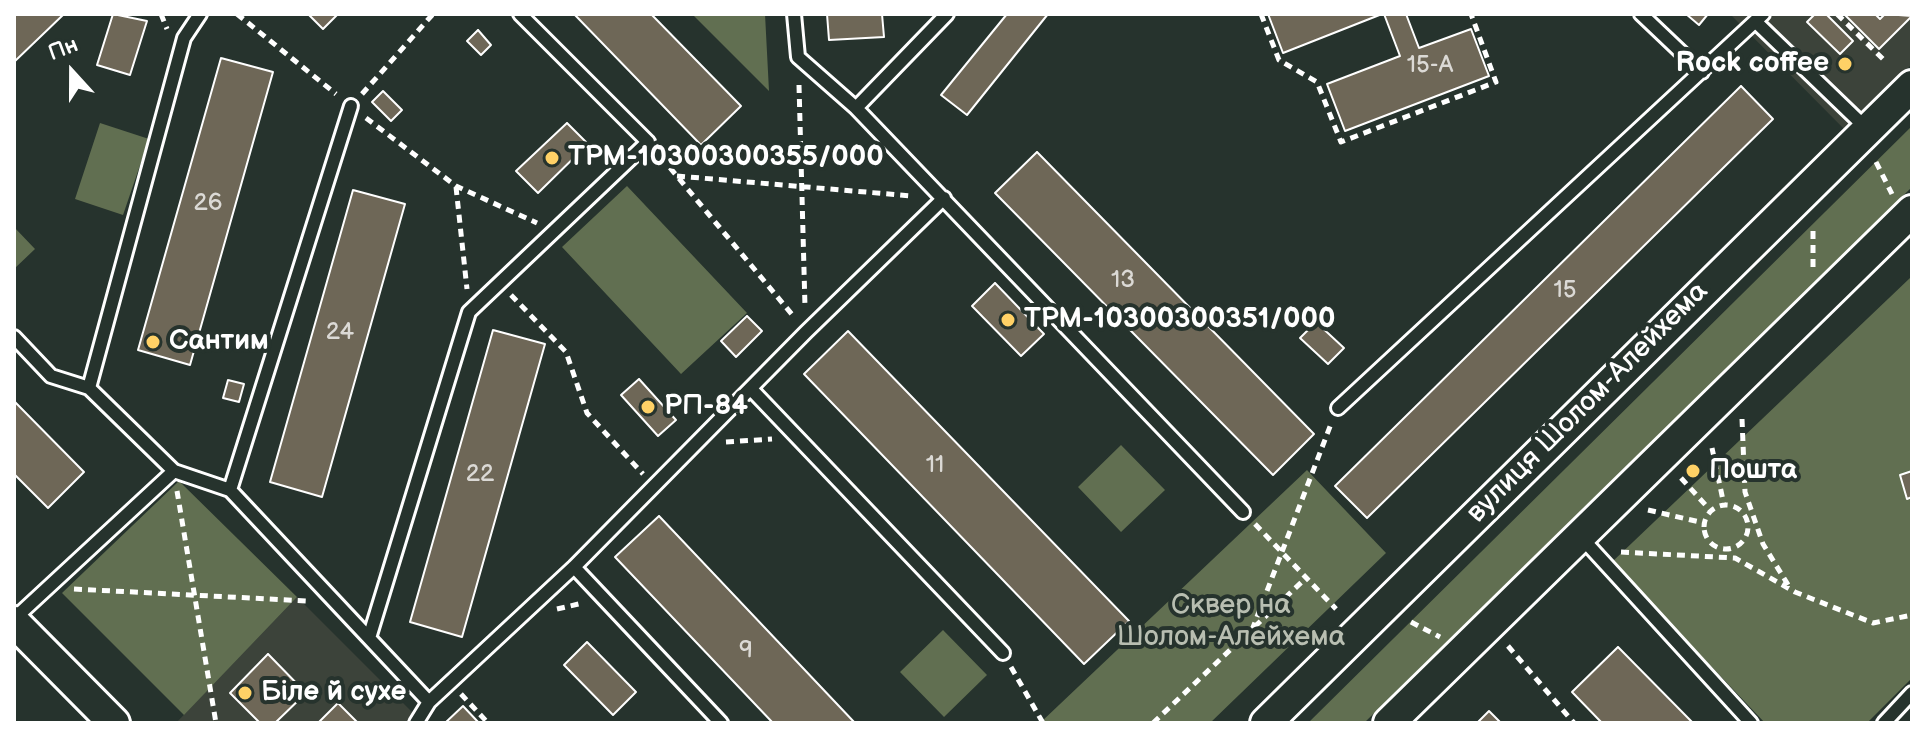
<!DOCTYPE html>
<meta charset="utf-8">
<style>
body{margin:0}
#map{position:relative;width:1926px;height:737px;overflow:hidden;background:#26332d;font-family:"Balsamiq Sans",sans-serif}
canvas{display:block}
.frame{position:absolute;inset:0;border:16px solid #fff;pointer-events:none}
.north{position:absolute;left:32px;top:32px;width:80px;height:80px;-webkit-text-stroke:6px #26332d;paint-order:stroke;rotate:339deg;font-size:22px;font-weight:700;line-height:32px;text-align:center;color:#fff}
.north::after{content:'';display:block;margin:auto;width:28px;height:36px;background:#fff;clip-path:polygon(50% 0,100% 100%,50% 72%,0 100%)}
</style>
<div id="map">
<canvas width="1926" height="737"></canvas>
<div class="frame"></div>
<div class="north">Пн</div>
</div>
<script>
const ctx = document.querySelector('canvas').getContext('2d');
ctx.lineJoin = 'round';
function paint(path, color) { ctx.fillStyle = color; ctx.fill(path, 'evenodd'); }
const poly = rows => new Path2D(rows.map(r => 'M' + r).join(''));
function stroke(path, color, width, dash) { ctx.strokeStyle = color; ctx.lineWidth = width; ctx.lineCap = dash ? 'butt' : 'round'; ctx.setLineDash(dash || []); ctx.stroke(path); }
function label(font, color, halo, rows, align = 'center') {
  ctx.font = font + ' "Balsamiq Sans",sans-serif'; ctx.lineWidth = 8; ctx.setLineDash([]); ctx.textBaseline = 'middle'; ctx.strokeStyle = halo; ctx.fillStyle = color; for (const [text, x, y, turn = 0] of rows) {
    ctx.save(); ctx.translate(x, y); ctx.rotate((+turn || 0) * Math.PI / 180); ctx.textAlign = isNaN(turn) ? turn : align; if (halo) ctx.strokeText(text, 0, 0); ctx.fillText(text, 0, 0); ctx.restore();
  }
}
const built = poly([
 [1730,14,1912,14,1912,64,1846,131],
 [297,597,413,713,407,723,176,723]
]);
const green = poly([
 [692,14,765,14,769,91],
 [100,123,149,139,123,215,75,199],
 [1912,126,1912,187,1364,723,1308,723],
 [627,186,747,313,681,374,562,247],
 [14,227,35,249,14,269],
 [1910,278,1912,678,1867,723,1765,723,1612,562],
 [1121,445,1165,490,1121,532,1078,487],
 [1307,470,1386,553,1210,723,1040,723],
 [179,481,297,597,184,715,62,593],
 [943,630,987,675,944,717,900,672]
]);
const building = poly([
 [14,14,64,14,14,62,14,14],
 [113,14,147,21,130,75,97,65,113,14],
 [308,14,338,14,323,29,308,14],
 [574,14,651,14,741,106,701,145,574,14],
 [827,14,882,14,884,37,829,40,827,14],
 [1007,14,1048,14,967,115,941,95,1007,14],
 [1268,14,1382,14,1283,53,1268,14],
 [1384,14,1406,14,1419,48,1471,29,1489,76,1345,131,1327,84,1400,56,1384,14],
 [1686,14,1708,14,1699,25,1686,14],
 [1815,14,1826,14,1853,41,1840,54,1807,22,1815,14],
 [1844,14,1875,14,1880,19,1885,14,1912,16,1879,49,1844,14],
 [478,30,491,45,481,55,467,41,478,30],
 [221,58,273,72,190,365,138,350,221,58],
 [1741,86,1773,119,1367,518,1335,486,1741,86],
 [383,91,402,110,391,121,372,102,383,91],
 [567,123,588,144,538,193,516,171,567,123],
 [1037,152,1314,434,1273,475,995,193,1037,152],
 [353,190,405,204,322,497,270,482,353,190],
 [995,283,1044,334,1021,356,972,306,995,283],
 [747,316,762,331,736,357,721,341,747,316],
 [1316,322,1344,348,1328,364,1300,338,1316,322],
 [493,330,545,344,462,637,410,622,493,330],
 [848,331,1129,621,1084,664,804,374,848,331],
 [639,379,676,420,658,436,621,395,639,379],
 [228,380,244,384,239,402,223,398,228,380],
 [14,401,84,472,48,508,14,474,14,401],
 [1912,471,1912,497,1907,499,1900,475,1912,471],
 [659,516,855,723,773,723,615,557,659,516],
 [587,642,636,692,613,715,564,665,587,642],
 [1618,647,1693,723,1602,723,1572,692,1618,647],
 [268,654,306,693,275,723,260,723,230,693,268,654],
 [338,703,358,723,318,723,338,703],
 [463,706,479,723,445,723,463,706],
 [1489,711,1501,723,1477,723,1489,711]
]);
const path = poly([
 [161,14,167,29],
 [237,14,336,94],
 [1261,14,1279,60,1317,82,1341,142,1496,82,1471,14],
 [1837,14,1884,60],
 [799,85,805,307],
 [362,94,433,14],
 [366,118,456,186,537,223],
 [661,157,795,318],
 [1876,162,1892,194],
 [677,176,912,196],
 [456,187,467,289],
 [1813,267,1813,225],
 [511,295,566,352,587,413,643,474],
 [1742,419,1745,492,1763,544,1790,588],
 [726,442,772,439],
 [1712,448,1724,505],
 [1681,478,1711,511],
 [177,491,216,723],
 '1704 527a22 22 0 1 1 44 0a22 22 0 1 1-44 0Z',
 [1648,510,1704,523],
 [1255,524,1336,609],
 [1621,552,1735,558,1795,592,1873,623,1912,615],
 [74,589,308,601],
 [557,609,583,603],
 [1411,622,1440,637],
 [1252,630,1331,424],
 [1508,646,1574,723],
 [1011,667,1043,723],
 [461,694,488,723],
 [1153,723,1306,578]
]);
const service = poly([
 [794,14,798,57,856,108],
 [947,14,856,108,1243,512],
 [1641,14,1702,72],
 [1756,22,1867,129],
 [14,337,51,376,89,388,174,471,230,490,429,702],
 [89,388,184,38,200,14],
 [751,389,1003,653],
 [1338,408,1763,14],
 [230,490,351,106],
 [1580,536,1751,723],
 [574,567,721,723],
 [14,619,174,471],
 [369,638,469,312,648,142,520,14],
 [416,723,429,702,574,567,806,332,944,198],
 [1884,723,1912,693]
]);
const tertiary = poly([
 [14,622,114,723],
 [1266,723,1912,86],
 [1389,723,1912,211]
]);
const markers = [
 [1845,64,8,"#ffd166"],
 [552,158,8,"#ffd166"],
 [1008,320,8,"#ffd166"],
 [153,342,8,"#ffd166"],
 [648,407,8,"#ffd166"],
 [1693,471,8,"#ffd166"],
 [245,693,8,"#ffd166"]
];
const numberNames = [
 ["15-А",1430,66],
 ["26",208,204],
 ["13",1123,281],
 ["15",1565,291],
 ["24",340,333],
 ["11",935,466],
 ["22",480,475],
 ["9",746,651]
];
const poiNames = [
 ["Rock coffee",1829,64,"right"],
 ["ТРМ-10300300355/000",568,158],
 ["ТРМ-10300300351/000",1024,320],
 ["Сантим",169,342],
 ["РП-84",664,407],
 ["Пошта",1709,471],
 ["Біле й сухе",261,693]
];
const streetNames = [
 ["вулиця Шолом-Алейхема",1588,403,-45]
];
const parkNames = [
 ["Сквер на",1231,606],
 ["Шолом-Алейхема",1231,638]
];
paint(built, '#3c433a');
paint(green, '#616f51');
paint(building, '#6e6757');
stroke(building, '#fff', 2);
stroke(service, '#fff', 18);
stroke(tertiary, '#fff', 36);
stroke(path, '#fff', 5, [8, 6]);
stroke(service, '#26332d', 12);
stroke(tertiary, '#26332d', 30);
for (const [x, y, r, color] of markers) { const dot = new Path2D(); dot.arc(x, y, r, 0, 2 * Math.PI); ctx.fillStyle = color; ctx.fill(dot); stroke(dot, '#26332d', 3); }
label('24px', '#dbd9d5', null, numberNames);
label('bold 28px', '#fff', '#26332d', poiNames, 'left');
label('28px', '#fff', '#26332d', streetNames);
label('28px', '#b8beb1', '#26332d', parkNames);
</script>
